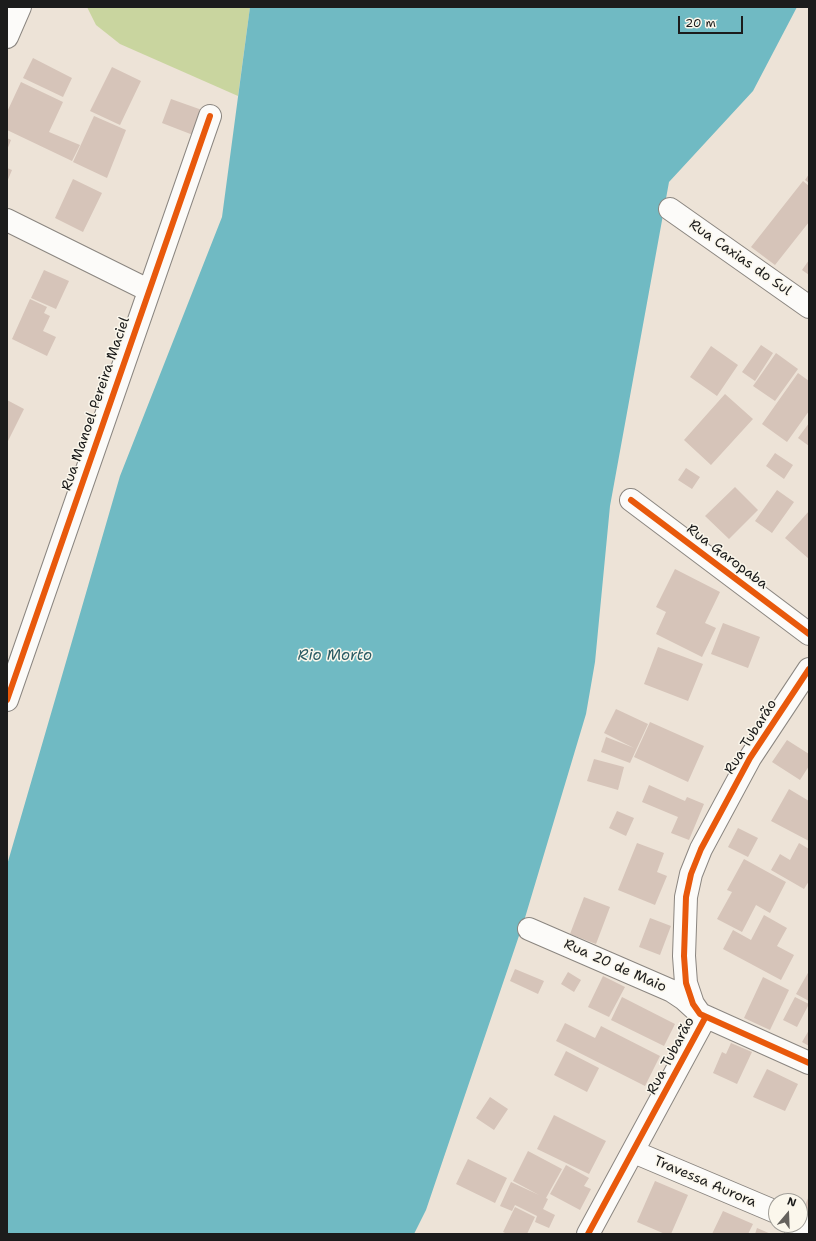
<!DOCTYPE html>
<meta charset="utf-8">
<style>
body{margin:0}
#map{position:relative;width:816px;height:1241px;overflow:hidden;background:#ede3d7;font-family:"Shantell Sans",sans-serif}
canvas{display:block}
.frame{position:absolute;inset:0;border:8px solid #1c1c1c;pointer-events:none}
.north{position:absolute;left:768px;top:1193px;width:40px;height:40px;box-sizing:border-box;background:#fbf7ec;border:1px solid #a29f99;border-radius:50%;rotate:19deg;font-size:11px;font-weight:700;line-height:16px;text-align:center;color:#1c1c1c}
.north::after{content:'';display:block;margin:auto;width:14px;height:18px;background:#65625d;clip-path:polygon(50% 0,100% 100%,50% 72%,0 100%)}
.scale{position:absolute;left:678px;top:16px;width:65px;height:18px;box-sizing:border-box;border:2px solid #1c1c1c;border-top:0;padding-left:5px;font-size:12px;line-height:14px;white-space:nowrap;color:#1c1c1c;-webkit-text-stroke:3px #fbf7ec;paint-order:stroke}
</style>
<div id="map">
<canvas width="816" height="1241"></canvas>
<div class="frame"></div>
<div class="north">N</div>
<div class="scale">20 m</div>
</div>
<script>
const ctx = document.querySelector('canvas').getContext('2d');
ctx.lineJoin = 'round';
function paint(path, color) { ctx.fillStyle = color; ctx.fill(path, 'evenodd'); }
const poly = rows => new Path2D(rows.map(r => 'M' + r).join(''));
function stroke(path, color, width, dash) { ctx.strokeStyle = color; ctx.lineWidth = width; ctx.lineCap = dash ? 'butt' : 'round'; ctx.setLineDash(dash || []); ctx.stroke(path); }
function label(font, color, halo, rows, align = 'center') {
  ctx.font = font + ' "Shantell Sans",sans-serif'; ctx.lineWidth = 3; ctx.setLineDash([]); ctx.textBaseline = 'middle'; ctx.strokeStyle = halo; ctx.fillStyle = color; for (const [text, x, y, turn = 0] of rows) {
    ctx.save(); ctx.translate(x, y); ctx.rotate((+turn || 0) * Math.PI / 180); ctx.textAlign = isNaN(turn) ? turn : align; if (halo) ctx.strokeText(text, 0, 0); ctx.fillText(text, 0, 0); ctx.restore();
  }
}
const green = poly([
 [87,7,250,7,238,96,120,44,96,25]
]);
const water = poly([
 [250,7,797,7,753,91,669,182,610,506,595,662,586,714,524,921,426,1210,414,1234,7,1234,7,865,120,476,222,217]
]);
const building = poly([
 [33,58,72,78,63,97,23,78],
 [112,67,141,81,120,125,90,111],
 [21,82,63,102,49,132,80,145,72,161,7,130,7,112],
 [171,99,202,110,193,135,162,123],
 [94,116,126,130,107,178,73,162],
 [7,138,11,140,7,150],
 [7,168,12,170,7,182],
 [809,174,809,183,805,180],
 [73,179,102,193,83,232,55,218],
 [803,181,809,186,809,222,775,265,751,247],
 [809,260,809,275,802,270],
 [44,270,69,281,56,309,31,298],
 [30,299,47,307,44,313,50,316,43,331,56,337,47,356,12,339],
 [761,345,773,353,755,381,742,372],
 [711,346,738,365,717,396,690,377],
 [776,353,798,369,775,401,753,386],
 [798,373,809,381,809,411,787,442,762,424],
 [725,394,753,419,711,465,684,440],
 [7,400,24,409,7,443],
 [809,423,809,446,798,438],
 [775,453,793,465,784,479,766,466],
 [686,468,700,477,692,489,678,480],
 [735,487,758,510,729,539,705,516],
 [777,490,794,502,772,533,755,521],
 [809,511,809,559,785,538],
 [675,569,720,592,705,623,716,628,702,657,656,634,666,612,656,607],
 [723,623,760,637,748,668,711,654],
 [658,647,703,664,688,701,644,684],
 [616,709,648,724,630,763,601,752,606,737,634,748,604,733],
 [650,722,704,746,688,782,634,757],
 [787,740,809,754,809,766,800,780,772,762],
 [594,759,624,767,618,790,587,781],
 [649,785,685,801,687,797,704,804,689,840,671,833,678,817,642,802],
 [789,789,809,801,809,841,771,821],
 [617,811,634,818,626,836,609,828],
 [738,828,758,838,748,857,728,847],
 [637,843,664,853,657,872,667,876,655,905,618,890],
 [799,843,809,849,809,881,804,889,771,870,780,854,790,860],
 [744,859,786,882,770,913,756,905,742,932,717,919,732,892,727,890],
 [584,897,610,907,596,944,570,934],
 [764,915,787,928,777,946,794,955,781,980,723,949,733,930,751,940],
 [650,918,671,926,660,955,639,947],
 [515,969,544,981,538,994,510,981],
 [809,971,809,1001,796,994],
 [568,972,581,980,574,992,561,984],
 [603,976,625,987,609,1017,588,1007],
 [763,977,789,990,770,1030,744,1018],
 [622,997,675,1024,664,1046,611,1020],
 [795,997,809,1004,797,1027,783,1020],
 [565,1023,595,1038,601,1026,660,1056,645,1086,556,1041],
 [809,1030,809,1046,802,1042],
 [731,1043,752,1052,737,1084,713,1073,722,1052,726,1054],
 [566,1051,599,1068,587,1092,554,1075],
 [767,1069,798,1084,785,1111,753,1097],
 [490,1097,508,1109,494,1130,476,1118],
 [554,1115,606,1141,589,1174,537,1149],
 [528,1151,562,1169,546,1198,548,1199,543,1209,555,1215,549,1228,535,1222,537,1216,515,1205,512,1211,500,1206,511,1182,539,1195,513,1181],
 [468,1159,507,1178,495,1203,456,1184],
 [566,1165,589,1178,584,1186,591,1189,580,1210,550,1194],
 [655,1181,688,1195,671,1234,665,1234,637,1222],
 [809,1196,809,1215,802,1212],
 [515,1207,535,1217,527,1234,507,1234,503,1232],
 [723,1211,753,1224,748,1234,712,1234],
 [757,1228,771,1234,755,1234]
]);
const minor = poly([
 [670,209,809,307],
 [7,220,148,290],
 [631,500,809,634],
 [809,669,750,758,701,849,691,874,686,897,684,956,686,983,693,1004,700,1014,809,1063],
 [7,700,210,116],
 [529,929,672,991,684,999,695,1009],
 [634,1152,776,1212],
 [588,1234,705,1018],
 [796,1234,800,1223]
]);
const major = poly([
 [7,37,20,7]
]);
const cycleway = poly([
 [631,500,809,634],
 [809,669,750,758,701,849,691,874,686,897,684,956,686,983,693,1004,700,1014,809,1063],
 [7,700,210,116],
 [588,1234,705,1018]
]);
const streetNames = [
 ["Rua Caxias do Sul",740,258,35],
 ["Rua Manoel Pereira Maciel",96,404,-71],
 ["Rua Garopaba",727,557,37],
 ["Rua Tubarão",751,737,-58],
 ["Rua 20 de Maio",615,966,24],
 ["Rua Tubarão",671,1056,-62],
 ["Travessa Aurora",705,1182,23]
];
const waterNames = [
 ["Rio Morto",335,656]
];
paint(green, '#c9d59f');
paint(water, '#70bac3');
paint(building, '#d6c4b9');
stroke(minor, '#8b8680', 24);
stroke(major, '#8b8680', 24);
stroke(minor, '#fcfbf9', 22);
stroke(major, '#fcfbf9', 22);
stroke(cycleway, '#e8590c', 6);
label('14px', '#1c1c1c', '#fbf7ec', streetNames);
label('italic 15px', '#2a5b63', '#fbf7ec', waterNames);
</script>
